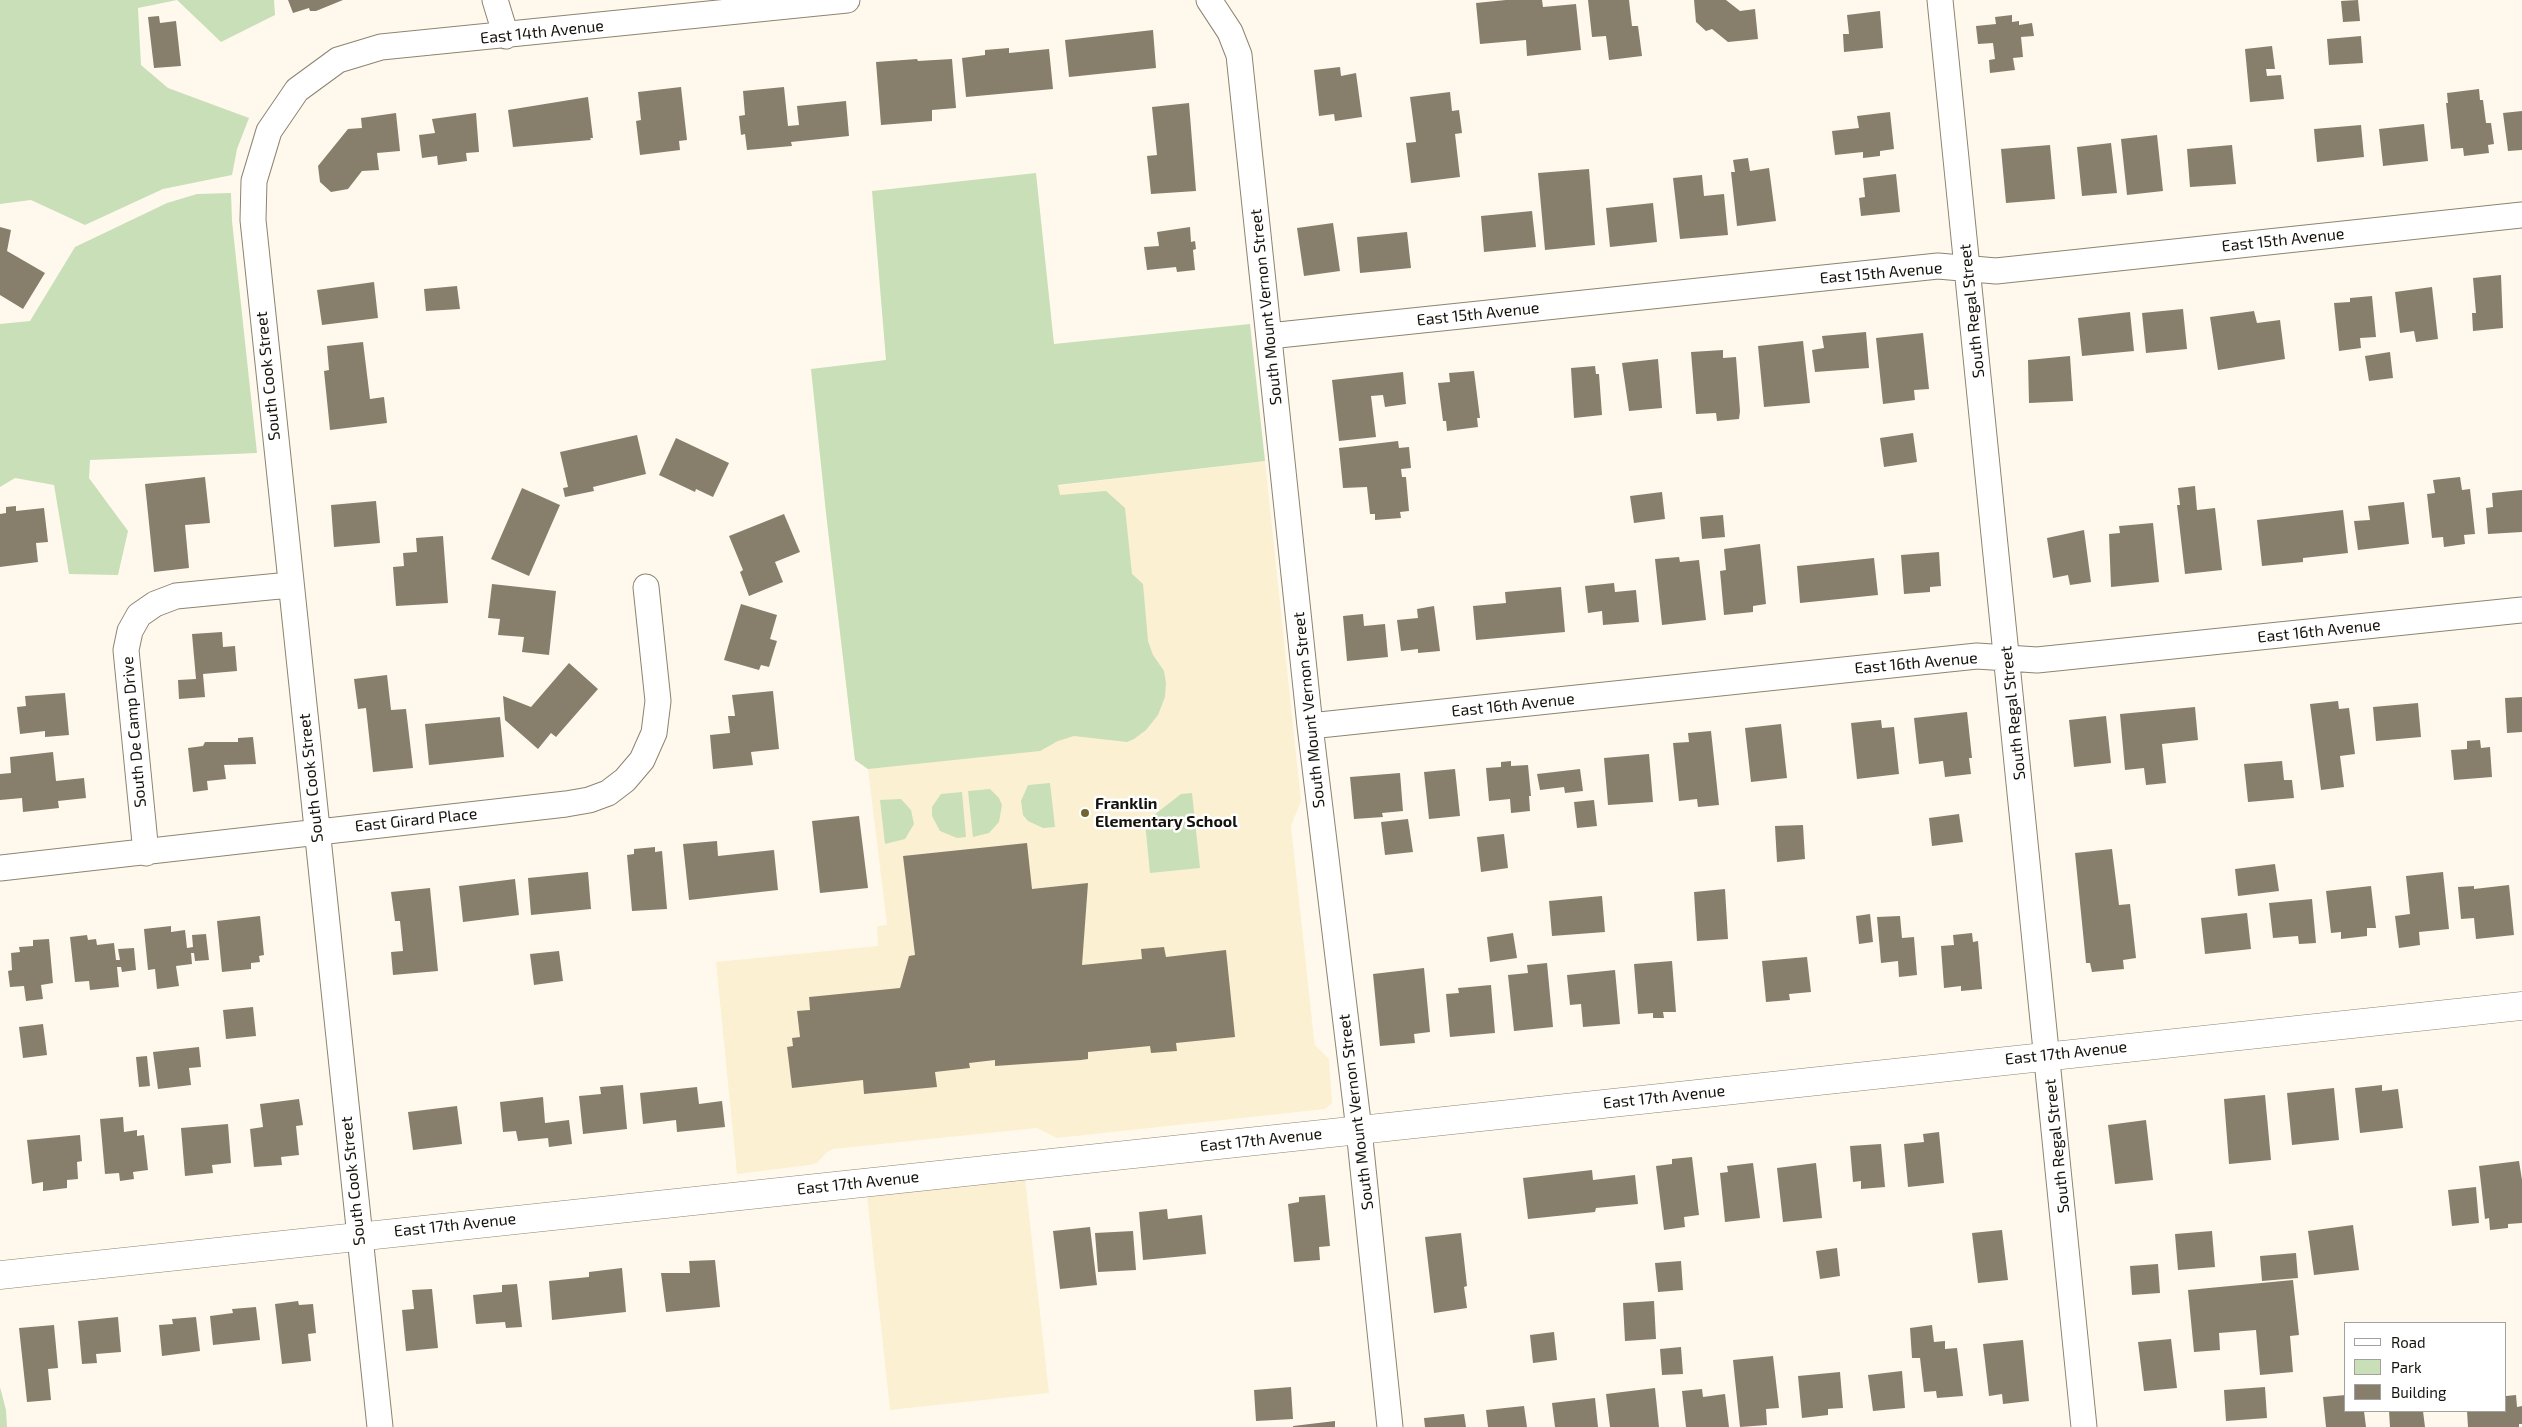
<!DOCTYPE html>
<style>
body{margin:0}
#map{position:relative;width:2522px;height:1427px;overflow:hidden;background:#fff9ed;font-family:"Exo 2",sans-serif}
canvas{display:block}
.legend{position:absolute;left:2344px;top:1322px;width:162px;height:90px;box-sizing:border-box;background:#fff;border:1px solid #a2a19e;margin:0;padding:6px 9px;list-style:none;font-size:15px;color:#16130c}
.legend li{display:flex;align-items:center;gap:10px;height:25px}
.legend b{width:25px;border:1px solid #a2a19e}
</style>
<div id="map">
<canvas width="2522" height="1427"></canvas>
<ul class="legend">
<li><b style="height:6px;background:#fff"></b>Road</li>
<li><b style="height:14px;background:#c8dfb8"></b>Park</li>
<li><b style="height:14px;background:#877f6c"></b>Building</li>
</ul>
</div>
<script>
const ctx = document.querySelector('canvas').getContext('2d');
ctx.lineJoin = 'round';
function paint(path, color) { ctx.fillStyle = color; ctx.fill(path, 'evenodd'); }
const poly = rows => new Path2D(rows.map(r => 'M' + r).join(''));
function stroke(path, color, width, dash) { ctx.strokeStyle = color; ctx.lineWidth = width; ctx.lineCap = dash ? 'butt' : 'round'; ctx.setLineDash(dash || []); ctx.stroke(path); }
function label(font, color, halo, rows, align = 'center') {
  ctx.font = font + ' "Exo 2",sans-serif'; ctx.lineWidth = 5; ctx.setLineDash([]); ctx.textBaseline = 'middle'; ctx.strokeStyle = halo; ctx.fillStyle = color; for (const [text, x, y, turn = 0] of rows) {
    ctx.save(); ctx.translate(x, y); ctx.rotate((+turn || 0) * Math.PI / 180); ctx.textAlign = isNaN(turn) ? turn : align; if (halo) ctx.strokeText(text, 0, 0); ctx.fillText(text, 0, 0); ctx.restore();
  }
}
const built = poly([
 [1265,461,1301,801,1291,826,1314,1039,1315,1045,1329,1059,1332,1103,1325,1109,1057,1138,1037,1128,833,1149,827,1152,817,1163,810,1165,737,1174,716,962,878,946,877,926,887,925,868,769,855,760,826,513],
 [1025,1179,1049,1393,890,1410,867,1196]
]);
const green = poly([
 [0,0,274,0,275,15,221,42,177,0,138,8,141,65,168,88,249,118,237,149,232,175,163,189,85,225,31,200,0,204],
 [1036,173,1054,344,1250,324,1265,461,1058,485,1060,495,1106,491,1125,508,1132,574,1143,584,1148,641,1153,655,1164,671,1166,683,1165,697,1158,715,1146,730,1134,739,1127,742,1074,736,1058,741,1040,751,868,769,855,760,826,513,811,369,886,360,872,191],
 [231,193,232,221,257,453,90,460,89,478,128,531,118,575,69,574,54,485,15,478,0,487,0,324,30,321,75,247,167,203,197,194],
 [1050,783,1055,827,1043,828,1028,821,1023,815,1021,801,1028,785],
 [990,789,999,798,1002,805,999,822,989,833,973,837,968,791],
 [962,792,966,837,957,838,940,831,932,816,932,807,941,794],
 [1192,793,1200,868,1150,873,1145,822,1181,794],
 [901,799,911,810,914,824,905,839,885,844,880,800],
 [0,1387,6,1410,7,1427,0,1427]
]);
const building = poly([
 [288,0,343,0,316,11,310,11,309,8,293,13],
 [1506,0,1542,0,1543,7,1576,4,1581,50,1527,56,1526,40,1480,44,1476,3],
 [1588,0,1629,0,1632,26,1638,26,1642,56,1609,60,1606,36,1592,37],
 [1694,0,1726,0,1740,11,1755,9,1758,39,1728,42,1712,29,1706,31,1696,22],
 [2358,0,2360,21,2343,22,2341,1],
 [1880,11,1883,48,1844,52,1843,34,1849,34,1847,15],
 [2012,15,2012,22,2019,21,2019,25,2032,23,2034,36,2021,37,2023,57,2013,58,2015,70,1990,73,1989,60,1995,59,1993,43,1978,44,1976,26,1996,24,1995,17],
 [159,16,160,23,176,21,181,66,154,68,148,17],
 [1153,30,1156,68,1069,77,1065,40],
 [2361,36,2363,63,2329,65,2327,39],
 [2272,46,2275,69,2266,69,2267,76,2281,75,2284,99,2250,102,2245,49],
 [1009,48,1009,53,1049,49,1053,89,966,97,962,58,985,55,985,50],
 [917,59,918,61,952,59,956,108,932,110,932,121,881,125,876,62],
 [1340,67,1341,76,1356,73,1362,117,1335,121,1334,114,1319,116,1314,70],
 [681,87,687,140,679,141,680,150,640,155,636,121,641,120,638,92],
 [784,87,788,126,799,125,797,106,846,101,849,136,791,142,792,146,747,150,745,134,741,135,739,116,745,115,743,91],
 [2479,89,2480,100,2483,100,2486,123,2491,123,2494,144,2488,145,2489,153,2464,156,2463,148,2451,149,2446,103,2448,103,2447,93],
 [1450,92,1452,111,1459,110,1462,133,1455,134,1460,177,1411,183,1406,143,1416,142,1410,97],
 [588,97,593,138,590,138,591,140,513,147,508,110],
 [1189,103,1196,191,1151,194,1147,156,1157,155,1152,107],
 [2522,111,2522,150,2508,151,2503,113],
 [1890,112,1894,149,1880,151,1880,156,1863,158,1863,152,1835,155,1832,131,1859,128,1857,116],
 [396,113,400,151,377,153,379,170,362,171,348,189,331,192,320,182,318,166,348,129,362,128,361,118],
 [476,113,479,152,466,153,467,161,438,165,437,156,422,158,419,135,435,133,432,119],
 [2424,124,2428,161,2383,166,2379,129],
 [2361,125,2364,157,2317,162,2314,129],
 [2157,135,2163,191,2127,195,2121,139],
 [2111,143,2117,193,2082,196,2077,147],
 [2050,145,2055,199,2006,203,2001,149],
 [2232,145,2236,184,2190,187,2187,149],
 [1748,158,1750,171,1769,168,1776,221,1737,226,1731,172,1735,172,1733,160],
 [1589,169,1595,245,1545,250,1538,173],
 [1896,174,1900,212,1861,216,1859,198,1865,197,1863,178],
 [1702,175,1704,196,1724,194,1728,235,1680,239,1673,178],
 [1653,203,1657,242,1610,247,1606,208],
 [1532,211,1536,247,1484,252,1481,216],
 [1333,223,1340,271,1304,276,1297,228],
 [0,227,11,230,7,251,45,273,23,309,0,295],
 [1190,227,1191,242,1195,241,1196,249,1193,250,1195,270,1177,272,1176,267,1147,270,1144,247,1159,246,1157,232],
 [1407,232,1411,268,1360,273,1357,237],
 [2501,275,2503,328,2473,331,2472,313,2476,313,2473,278],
 [374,282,378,318,322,325,317,290],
 [457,286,460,309,426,311,424,289],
 [2432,287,2438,339,2416,342,2414,331,2400,333,2395,292],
 [2372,296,2376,337,2360,338,2361,348,2339,351,2334,303,2350,302,2350,298],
 [2183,309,2187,349,2146,353,2142,313],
 [2254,311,2257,323,2280,320,2285,359,2218,370,2210,317],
 [2130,312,2134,351,2082,356,2078,318],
 [1866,332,1869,368,1815,372,1812,350,1824,348,1822,336],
 [1923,333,1929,389,1914,390,1915,400,1883,404,1876,338],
 [1803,341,1810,403,1764,407,1758,346],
 [363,342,370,399,384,397,387,423,330,430,324,371,329,370,327,346],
 [1723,350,1723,358,1736,357,1740,411,1739,419,1717,421,1716,413,1696,414,1691,352],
 [2390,352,2393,378,2369,381,2365,356],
 [2070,356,2073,401,2029,403,2028,360],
 [1658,359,1662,408,1629,411,1622,363],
 [1595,366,1596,374,1599,374,1602,415,1574,418,1571,368],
 [1474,371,1480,418,1477,418,1478,427,1447,431,1446,421,1443,421,1438,383,1450,382,1449,373],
 [1403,372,1406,404,1385,407,1383,395,1371,396,1376,437,1339,441,1332,380],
 [1913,433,1917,462,1884,467,1880,438],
 [637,435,646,474,593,487,594,491,565,497,563,488,568,487,560,452],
 [676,438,729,463,713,497,696,489,695,492,659,475],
 [1398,441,1399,448,1409,447,1411,468,1401,469,1402,477,1406,477,1409,511,1400,512,1401,518,1375,520,1375,514,1370,514,1367,487,1343,488,1339,448],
 [205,477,210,523,185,525,189,568,154,572,145,484],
 [2460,477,2462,490,2470,489,2475,534,2464,535,2465,544,2444,547,2443,537,2432,538,2427,494,2435,493,2433,480],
 [2195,486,2197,510,2215,508,2222,570,2185,574,2177,505,2180,505,2178,488],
 [522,488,560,505,529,576,491,559],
 [2522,490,2522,532,2488,534,2486,508,2493,507,2492,493],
 [1662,492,1665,519,1634,523,1630,496],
 [376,501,380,543,334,547,331,505],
 [2404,502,2409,544,2358,550,2354,521,2370,520,2368,506],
 [16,506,16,511,44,508,48,542,36,543,38,562,0,567,0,514,6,513,6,507],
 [2343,510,2348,553,2303,558,2303,562,2262,566,2257,520],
 [784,514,800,552,775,562,783,582,749,596,740,572,743,570,729,536],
 [1723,515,1725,537,1702,539,1700,517],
 [2153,523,2159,582,2111,587,2109,534,2120,533,2119,526],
 [2084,530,2091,582,2070,585,2068,575,2053,578,2047,538],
 [443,536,448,603,396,606,393,567,404,566,403,553,417,552,416,538],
 [1760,544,1766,604,1753,606,1753,612,1724,615,1720,571,1726,570,1724,549],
 [1939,552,1941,586,1930,587,1930,592,1904,594,1901,555],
 [1679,557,1680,562,1699,560,1706,620,1662,625,1655,559],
 [1874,558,1878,595,1800,603,1797,566],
 [1614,583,1615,592,1636,590,1639,622,1603,625,1602,611,1588,613,1585,586],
 [492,584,556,591,549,655,522,652,524,637,498,635,500,619,488,618],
 [1561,587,1565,632,1476,640,1473,606,1506,603,1505,592],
 [741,604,777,615,770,639,777,641,769,667,761,665,759,670,724,660],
 [1434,606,1440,651,1418,653,1418,649,1401,651,1397,620,1418,618,1417,609],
 [1363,614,1364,626,1385,624,1388,657,1347,661,1343,616],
 [222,632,223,647,235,646,237,671,203,674,205,697,179,699,178,680,196,679,192,634],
 [569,663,598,689,556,737,551,733,538,749,505,720,503,696,531,707],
 [387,675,391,710,406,709,413,768,373,772,366,708,358,709,354,679],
 [773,691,779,749,751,752,753,765,713,769,710,735,730,733,728,716,735,716,732,695],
 [65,693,69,735,45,737,45,731,20,734,17,707,26,706,25,696],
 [2522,697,2522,732,2507,733,2505,698],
 [2338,701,2339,709,2349,708,2355,754,2340,756,2344,787,2321,790,2310,704],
 [2418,703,2421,737,2376,741,2373,707],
 [2195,707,2198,740,2162,744,2166,783,2146,785,2144,768,2125,770,2120,714],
 [1967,712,1972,758,1969,758,1971,774,1945,777,1943,761,1919,764,1914,718],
 [2106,716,2111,763,2074,767,2069,720],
 [500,717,504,757,429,765,425,724],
 [1881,720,1882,728,1894,727,1899,774,1857,779,1851,723],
 [1781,724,1787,778,1751,782,1745,728],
 [1711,731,1719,805,1698,807,1697,799,1679,801,1673,743,1689,742,1688,733],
 [253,737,256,764,224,765,226,779,207,781,208,790,193,792,188,748,203,746,205,742,238,742,238,738],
 [2480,740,2481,748,2490,747,2492,777,2454,780,2451,750,2467,749,2467,741],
 [53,752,56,781,84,778,86,798,58,801,59,808,23,812,22,798,0,800,0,774,11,773,10,757],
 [1649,754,1653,802,1608,805,1604,758],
 [1511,761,1511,766,1528,765,1531,796,1529,796,1530,811,1511,813,1510,799,1489,801,1486,768,1501,767,1501,762],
 [2282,761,2284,780,2292,780,2294,798,2248,802,2244,764],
 [1455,769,1460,816,1429,819,1424,772],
 [1580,769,1583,791,1565,793,1564,787,1540,790,1537,774],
 [1400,773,1403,811,1382,813,1383,817,1354,819,1350,777],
 [1594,800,1597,826,1577,828,1574,802],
 [1959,814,1963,842,1932,846,1929,818],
 [859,816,868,888,820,893,812,821],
 [1408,819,1413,852,1385,855,1381,822],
 [1803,825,1805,859,1777,862,1775,826],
 [1504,834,1508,868,1481,872,1477,837],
 [717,841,718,856,774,850,778,890,689,900,683,844],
 [1027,843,1032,889,1088,883,1082,965,1142,959,1141,949,1164,947,1166,957,1226,950,1235,1037,1176,1043,1177,1051,1151,1053,1150,1046,1088,1052,1088,1059,1081,1060,995,1066,995,1060,969,1063,970,1068,935,1072,937,1087,864,1094,863,1080,792,1088,787,1047,793,1046,792,1038,800,1037,797,1011,810,1010,809,997,900,988,909,956,915,955,903,856],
 [655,847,655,852,662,851,667,909,632,911,627,855,634,854,634,849],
 [2112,849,2119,905,2130,904,2136,958,2123,960,2124,969,2092,972,2090,963,2086,963,2075,853],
 [2275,864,2279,891,2238,896,2235,869],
 [588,872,591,909,531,915,528,878],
 [2443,872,2449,929,2419,932,2420,945,2399,948,2395,916,2410,914,2406,876],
 [515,879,519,915,463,922,459,886],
 [2509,885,2514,935,2476,939,2474,918,2461,919,2458,887,2474,886,2474,889],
 [2371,886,2376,928,2367,928,2367,936,2341,939,2341,932,2331,933,2326,891],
 [430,888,438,971,393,975,391,952,403,951,400,921,395,921,391,892],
 [1725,889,1728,939,1697,941,1694,892],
 [1602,896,1605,932,1552,936,1549,901],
 [2312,899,2316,943,2299,944,2298,936,2273,938,2269,903],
 [2247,913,2251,949,2205,954,2201,918],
 [1870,914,1873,942,1859,944,1856,916],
 [260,916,264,955,259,956,260,962,251,963,251,969,222,972,217,921],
 [1900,916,1902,938,1914,937,1917,975,1899,977,1898,961,1881,963,1877,917],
 [171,926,171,932,185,930,187,948,193,947,192,935,206,934,209,960,195,961,194,953,191,953,192,964,176,966,179,986,157,989,155,969,148,970,144,929],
 [1513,933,1517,958,1490,962,1487,937],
 [1972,933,1973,942,1978,941,1982,989,1961,991,1961,986,1944,988,1941,946,1954,945,1953,935],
 [87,935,88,940,96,939,97,945,114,943,116,960,120,960,118,949,134,948,136,970,122,972,121,967,117,967,119,987,90,990,89,981,75,982,70,937],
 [49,939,53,983,41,985,43,999,26,1001,24,986,10,987,8,971,12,970,11,953,20,952,19,947,33,946,33,940],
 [559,951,563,981,534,985,530,954],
 [1807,957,1811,992,1789,994,1790,1000,1766,1002,1762,961],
 [1672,961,1676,1012,1663,1012,1664,1018,1653,1018,1653,1013,1638,1014,1634,964],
 [1547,963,1553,1027,1514,1031,1508,975,1528,973,1527,965],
 [1424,968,1430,1032,1414,1034,1415,1043,1380,1046,1373,974],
 [1615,970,1620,1024,1583,1027,1581,1004,1570,1005,1567,975],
 [1491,985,1495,1033,1450,1037,1446,994,1459,993,1458,988],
 [253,1007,256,1036,226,1039,223,1010],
 [43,1024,47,1055,23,1058,19,1027],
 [199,1047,201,1067,189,1068,191,1085,158,1089,153,1052],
 [147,1056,150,1086,139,1087,136,1057],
 [623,1085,627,1129,583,1134,579,1096,601,1094,600,1087],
 [2382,1085,2382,1091,2398,1089,2403,1128,2360,1133,2355,1088],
 [697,1087,699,1104,722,1101,725,1127,677,1132,676,1120,643,1124,640,1093],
 [2334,1088,2339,1140,2292,1145,2287,1093],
 [2265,1095,2271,1160,2229,1164,2224,1099],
 [543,1097,545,1123,569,1120,572,1144,549,1147,548,1138,518,1141,516,1131,503,1132,500,1102],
 [299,1099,303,1125,296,1126,299,1155,281,1157,282,1165,254,1167,250,1129,263,1127,260,1104],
 [457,1106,462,1144,413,1150,408,1112],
 [123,1117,124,1132,137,1130,137,1136,144,1135,148,1170,133,1172,134,1179,120,1181,119,1173,105,1174,100,1119],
 [2146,1120,2153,1180,2115,1184,2108,1125],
 [228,1124,231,1163,212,1165,213,1173,185,1176,181,1128],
 [1939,1132,1944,1183,1908,1187,1904,1144,1924,1142,1923,1134],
 [80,1135,82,1161,77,1162,78,1179,67,1180,67,1188,43,1191,43,1182,32,1184,27,1140],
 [1881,1144,1885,1187,1861,1189,1861,1181,1853,1182,1850,1146],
 [1692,1157,1699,1215,1684,1217,1685,1227,1664,1230,1656,1166,1672,1164,1672,1159],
 [2519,1161,2522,1180,2522,1223,2508,1224,2508,1228,2490,1230,2489,1218,2485,1219,2479,1166],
 [1753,1163,1760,1218,1725,1222,1720,1173,1728,1172,1727,1166],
 [1816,1163,1822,1218,1783,1222,1777,1168],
 [1592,1170,1593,1180,1635,1175,1638,1204,1596,1208,1595,1212,1528,1219,1523,1178],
 [2476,1187,2479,1223,2452,1226,2448,1190],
 [1325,1195,1330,1246,1319,1247,1320,1260,1294,1262,1288,1204,1299,1202,1299,1197],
 [1167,1209,1168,1219,1202,1215,1206,1254,1143,1260,1139,1212],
 [2353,1225,2359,1270,2314,1275,2308,1231],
 [1090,1227,1097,1285,1060,1289,1053,1231],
 [2002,1230,2008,1280,1978,1283,1972,1233],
 [1133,1231,1136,1270,1098,1272,1095,1233],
 [2212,1231,2215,1267,2178,1270,2175,1234],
 [1461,1233,1467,1286,1464,1287,1467,1308,1434,1313,1425,1237],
 [1837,1248,1840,1276,1820,1279,1816,1251],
 [2296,1253,2298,1278,2262,1281,2260,1256],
 [715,1260,720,1307,666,1312,661,1273,690,1273,689,1261],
 [1681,1261,1683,1290,1658,1292,1655,1263],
 [2158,1264,2160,1293,2132,1295,2130,1266],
 [622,1268,626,1312,552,1320,549,1281,589,1277,589,1272],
 [2293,1280,2299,1335,2290,1336,2293,1372,2260,1375,2256,1330,2219,1333,2220,1350,2194,1352,2188,1290],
 [517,1284,522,1327,506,1328,505,1322,476,1324,473,1295,502,1292,502,1285],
 [432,1289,438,1348,406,1351,402,1310,414,1309,412,1290],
 [298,1301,299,1305,313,1304,316,1333,308,1334,311,1361,282,1364,275,1304],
 [1654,1301,1656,1339,1625,1341,1623,1303],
 [256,1307,260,1340,213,1345,210,1316,233,1313,232,1309],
 [118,1317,121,1352,96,1354,97,1363,82,1364,78,1321],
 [196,1317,200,1351,162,1356,159,1325,173,1324,172,1319],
 [54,1325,58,1368,48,1369,51,1400,27,1402,19,1328],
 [1932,1325,1934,1342,1945,1341,1945,1349,1957,1348,1963,1396,1937,1398,1936,1391,1924,1392,1920,1358,1912,1358,1910,1328],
 [1554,1332,1557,1360,1533,1363,1530,1335],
 [2171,1339,2177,1388,2144,1391,2138,1342],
 [2023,1340,2029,1401,2003,1404,2002,1394,1989,1396,1983,1344],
 [1681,1347,1683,1374,1662,1375,1660,1349],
 [1773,1356,1779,1408,1766,1409,1767,1425,1740,1427,1733,1360],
 [1902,1371,1905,1408,1873,1411,1868,1375],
 [1840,1372,1843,1408,1828,1409,1828,1415,1802,1418,1798,1376],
 [1291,1387,1293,1419,1256,1421,1254,1390],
 [2265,1387,2267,1418,2226,1421,2224,1390],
 [1655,1388,1659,1427,1610,1427,1606,1394],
 [1702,1389,1703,1397,1725,1394,1729,1427,1686,1427,1682,1391],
 [2346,1395,2346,1411,2364,1411,2366,1427,2326,1427,2323,1397],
 [2516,1395,2517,1407,2522,1406,2522,1424,2519,1424,2519,1427,2468,1427,2467,1411,2506,1411,2506,1396],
 [1595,1398,1598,1427,1555,1427,1552,1403],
 [1524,1406,1527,1427,1488,1427,1486,1410],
 [2389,1411,2423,1411,2425,1427,2390,1427],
 [1464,1414,1466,1427,1425,1427,1424,1418],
 [1335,1421,1335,1427,1293,1427,1293,1426]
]);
const street = poly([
 [495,0,506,36],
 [1209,0,1230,32,1239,55,1310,726,1359,1130,1390,1427],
 [1940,0,2084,1427],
 [1269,336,1938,266,1996,271,2522,215],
 [1310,726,1977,656,2037,660,2522,610],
 [146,853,126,650,130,631,139,615,155,604,176,596,290,585],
 [0,868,566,804,589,800,608,793,625,780,642,760,654,733,658,701,646,587],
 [380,1427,253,220,254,181,269,131,297,90,338,60,381,47,847,0]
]);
const secondary = poly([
 [0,1275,2522,1006]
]);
const markers = [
 [1085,813,5,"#6e6532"]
];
const streetNames = [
 ["East 14th Avenue",542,32,-6],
 ["East 15th Avenue",2283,240,-6],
 ["East 15th Avenue",1881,273,-5],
 ["South Mount Vernon Street",1266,307,-96],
 ["South Regal Street",1972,311,-96],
 ["East 15th Avenue",1478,314,-6],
 ["South Cook Street",268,376,-96],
 ["East 16th Avenue",2319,631,-6],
 ["East 16th Avenue",1916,663,-5],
 ["East 16th Avenue",1513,705,-6],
 ["South Mount Vernon Street",1309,710,-96],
 ["South Regal Street",2013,713,-96],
 ["South De Camp Drive",134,732,-95],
 ["South Cook Street",311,778,-96],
 ["East Girard Place",416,820,-6],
 ["East 17th Avenue",2066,1053,-6],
 ["East 17th Avenue",1664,1097,-6],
 ["South Mount Vernon Street",1356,1112,-97],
 ["East 17th Avenue",1261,1140,-6],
 ["South Regal Street",2057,1146,-96],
 ["South Cook Street",353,1181,-96],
 ["East 17th Avenue",858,1183,-6],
 ["East 17th Avenue",455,1225,-6]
];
const poiNames = [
 ["Franklin",1095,804],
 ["Elementary School",1095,822]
];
paint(built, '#fcf0d3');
paint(green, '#c8dfb8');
paint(building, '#877f6c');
stroke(street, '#8d8471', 27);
stroke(secondary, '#8d8471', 29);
stroke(street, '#fff', 25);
stroke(secondary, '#fff', 28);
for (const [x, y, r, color] of markers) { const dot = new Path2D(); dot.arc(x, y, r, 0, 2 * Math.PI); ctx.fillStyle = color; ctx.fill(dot); stroke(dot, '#fff', 2); }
label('16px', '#16130c', '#fff', streetNames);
label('bold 16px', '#16130c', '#fff', poiNames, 'left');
</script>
